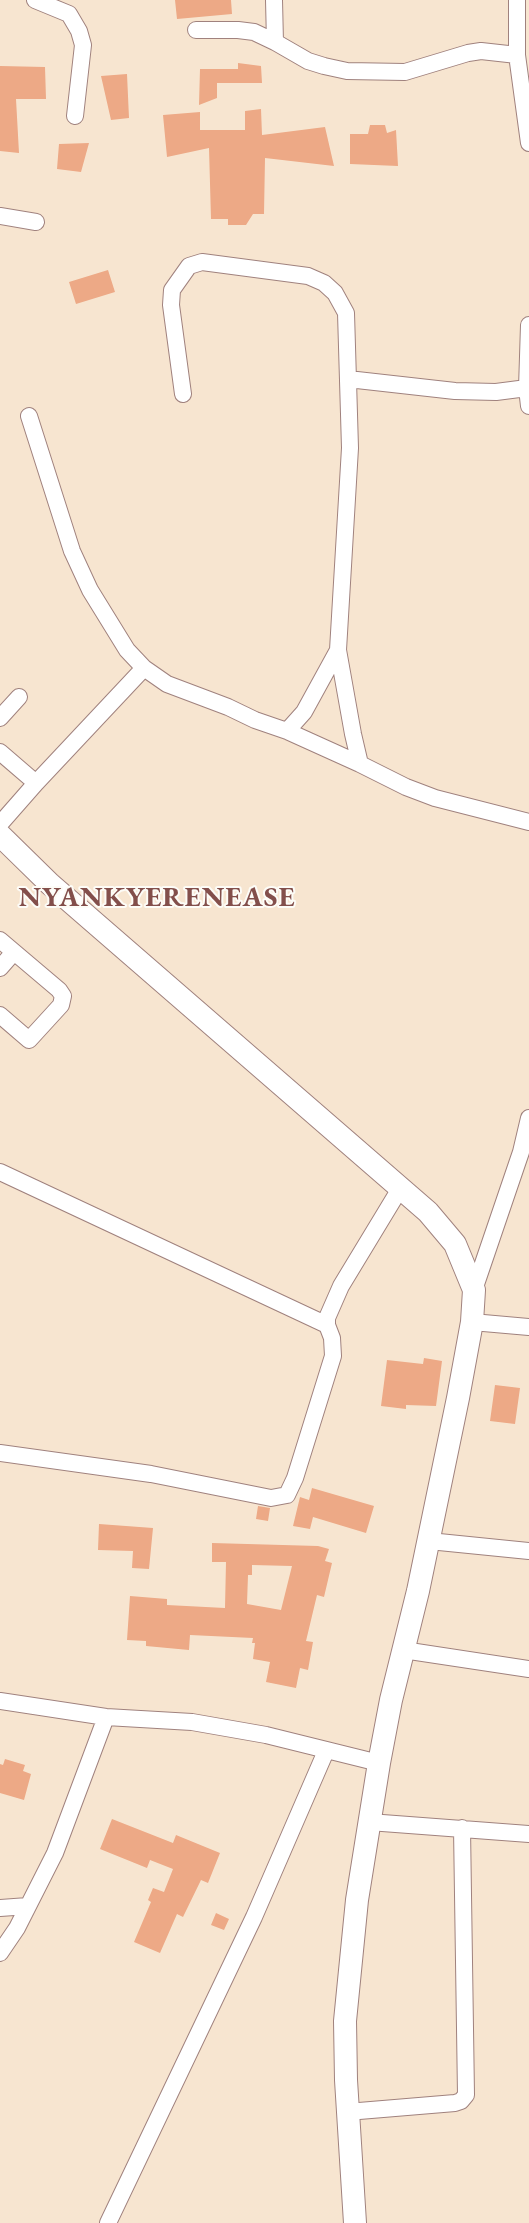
<!DOCTYPE html>
<style>
body{margin:0}
canvas{display:block;background:#f7e5d0}
</style>
<canvas width="529" height="2223"></canvas>
<script>
const ctx = document.querySelector('canvas').getContext('2d');
ctx.lineJoin = 'round';
function paint(path, color) { ctx.fillStyle = color; ctx.fill(path, 'evenodd'); }
const poly = rows => new Path2D(rows.map(r => 'M' + r).join(''));
function stroke(path, color, width, dash) { ctx.strokeStyle = color; ctx.lineWidth = width; ctx.lineCap = dash ? 'butt' : 'round'; ctx.setLineDash(dash || []); ctx.stroke(path); }
function label(font, color, halo, rows, align = 'center') {
  ctx.font = font + ' "EB Garamond",serif'; ctx.lineWidth = 4; ctx.setLineDash([]); ctx.textBaseline = 'middle'; ctx.strokeStyle = halo; ctx.fillStyle = color; for (const [text, x, y, turn = 0] of rows) {
    ctx.save(); ctx.translate(x, y); ctx.rotate((+turn || 0) * Math.PI / 180); ctx.textAlign = isNaN(turn) ? turn : align; if (halo) ctx.strokeText(text, 0, 0); ctx.fillText(text, 0, 0); ctx.restore();
  }
}
const building = poly([
 [175,0,231,0,232,14,177,19],
 [238,63,261,66,262,83,217,83,217,98,199,105,200,69,238,69],
 [0,66,45,67,46,99,16,99,19,153,0,151],
 [127,74,129,118,111,120,101,76],
 [261,109,262,135,325,127,334,166,265,158,264,214,253,214,246,225,228,225,228,219,211,219,209,148,167,157,163,115,200,112,200,130,245,130,245,111],
 [370,125,385,125,387,133,396,130,398,166,350,164,350,134,368,134],
 [89,143,81,172,57,169,59,144],
 [108,270,115,292,76,304,69,282],
 [424,1358,442,1361,436,1406,406,1405,406,1409,381,1406,387,1360,423,1364],
 [495,1385,520,1388,515,1424,490,1421],
 [312,1488,374,1506,366,1533,313,1517,310,1529,293,1526,300,1497,309,1500],
 [258,1506,270,1508,268,1521,256,1519],
 [99,1524,153,1528,149,1569,132,1568,133,1551,98,1550],
 [212,1543,318,1546,329,1549,325,1561,332,1563,324,1597,317,1595,306,1641,313,1642,308,1670,300,1668,296,1688,266,1682,270,1662,253,1659,255,1643,252,1643,253,1638,190,1635,189,1650,146,1646,146,1641,127,1640,130,1596,167,1599,167,1605,225,1608,226,1562,212,1562],
 [252,1565,292,1566,281,1610,247,1604,248,1575,252,1575],
 [5,1759,25,1765,23,1771,31,1774,24,1800,0,1793,0,1764,3,1765],
 [112,1819,173,1843,176,1835,220,1853,208,1883,201,1880,183,1917,177,1914,160,1953,134,1942,151,1902,148,1900,153,1888,164,1892,173,1869,150,1860,147,1868,100,1849],
 [216,1913,229,1919,224,1930,211,1925]
]);
const street = poly([
 [35,0,69,14,79,31,83,45,75,116],
 [274,0,275,42,308,61,324,66,347,71,405,72,468,53,481,51,517,55],
 [517,0,517,55,529,143],
 [196,30,238,30,254,32,275,42],
 [0,216,36,222],
 [529,325,527,388,529,406],
 [348,379,455,391,496,392,527,388],
 [183,394,171,305,172,290,189,266,202,262,308,276,324,283,335,293,346,313,350,448,338,650,353,734,360,764,406,787,435,798,529,822],
 [29,416,72,551,90,590,127,650,144,668,167,684,228,707,255,720,287,731,360,764],
 [0,718,19,697],
 [287,731,304,712,338,650],
 [0,752,36,783],
 [0,824,36,783,144,668],
 [0,940,59,990,63,996,61,1005,29,1040,0,1015],
 [0,968,14,952],
 [0,1172,327,1325],
 [474,1290,521,1152,529,1118],
 [472,1322,529,1327],
 [0,1453,151,1474,271,1498,287,1495,295,1478,333,1356,332,1338,327,1325,327,1318,341,1286,401,1187],
 [429,1541,529,1551],
 [403,1650,529,1669],
 [0,1701,106,1717,192,1722,266,1735,379,1763],
 [369,1822,529,1834],
 [0,1908,28,1906],
 [0,1953,17,1928,55,1853,106,1717],
 [347,2112,455,2103,461,2101,466,2095,462,1828],
 [108,2223,254,1917,326,1751]
]);
const secondary = poly([
 [0,835,50,884,428,1212,455,1244,474,1290,472,1322,458,1398,418,1591,391,1700,379,1763,357,1900,345,2021,346,2080,355,2223]
]);
const districtNames = [
 ["NYANKYERENEASE",157,898]
];
paint(building, '#eda986');
stroke(street, '#a0827e', 18);
stroke(secondary, '#a0827e', 24);
stroke(street, '#fff', 16);
stroke(secondary, '#fff', 22);
ctx.letterSpacing = '1px';
label('bold 28px', '#834f4b', '#fdfcf7', districtNames);
ctx.letterSpacing = '0px';
</script>
